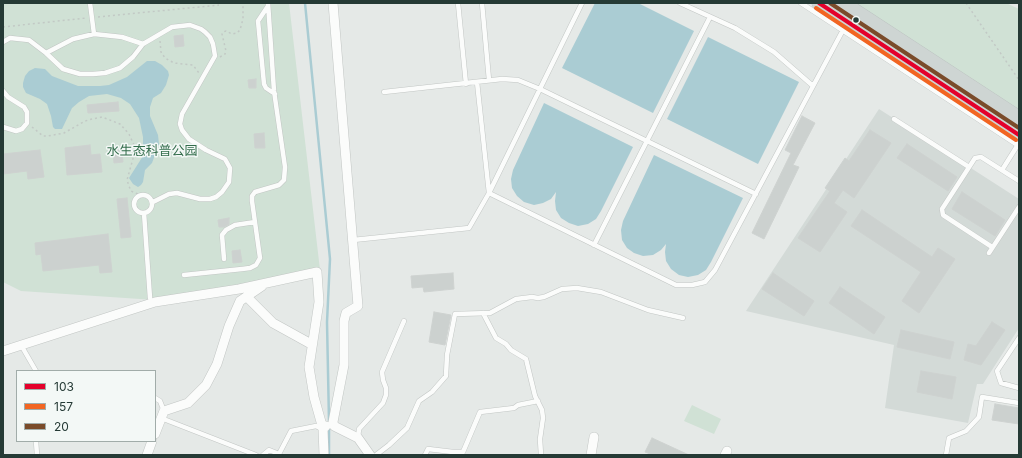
<!DOCTYPE html>
<meta charset="utf-8">
<style>
body{margin:0}
#map{position:relative;width:1022px;height:458px;overflow:hidden;background:#e5e9e7;font-family:Inter,sans-serif}
canvas{display:block}
.frame{position:absolute;inset:0;border:4px solid #253a35;pointer-events:none}
.legend{position:absolute;left:16px;top:370px;width:140px;height:72px;box-sizing:border-box;background:#f3f8f6;border:1px solid #a1aca9;margin:0;padding:5px 7px;list-style:none;font-size:12px;color:#253a35}
.legend li{display:flex;align-items:center;gap:8px;height:20px}
.legend b{width:20px;border:1px solid #a1aca9}
</style>
<div id="map">
<canvas width="1022" height="458"></canvas>
<div class="frame"></div>
<ul class="legend">
<li><b style="height:5px;background:#e4002b"></b>103</li>
<li><b style="height:5px;background:#f26522"></b>157</li>
<li><b style="height:5px;background:#7a4b2a"></b>20</li>
</ul>
</div>
<script>
const ctx = document.querySelector('canvas').getContext('2d');
ctx.lineJoin = 'round';
function paint(path, color) { ctx.fillStyle = color; ctx.fill(path, 'evenodd'); }
const poly = rows => new Path2D(rows.map(r => 'M' + r).join(''));
function stroke(path, color, width, dash) { ctx.strokeStyle = color; ctx.lineWidth = width; ctx.lineCap = dash ? 'butt' : 'round'; ctx.setLineDash(dash || []); ctx.stroke(path); }
function label(font, color, halo, rows, align = 'center') {
  ctx.font = font + ' Inter,"Noto Sans SC",sans-serif'; ctx.lineWidth = 3; ctx.setLineDash([]); ctx.textBaseline = 'middle'; ctx.strokeStyle = halo; ctx.fillStyle = color; for (const [text, x, y, turn = 0] of rows) {
    ctx.save(); ctx.translate(x, y); ctx.rotate((+turn || 0) * Math.PI / 180); ctx.textAlign = isNaN(turn) ? turn : align; if (halo) ctx.strokeText(text, 0, 0); ctx.fillText(text, 0, 0); ctx.restore();
  }
}
const built = poly([
 [879,109,1019,199,1019,328,983,384,977,384,968,423,885,408,894,345,746,311]
]);
const green = poly([
 [3,3,289,3,320,270,155,300,21,291,3,282],
 [843,3,1006,3,1019,9,1019,118],
 [692,405,721,419,714,434,684,421]
]);
const water = poly([
 [595,3,638,3,694,31,653,113,562,68],
 [708,37,799,82,758,164,667,119],
 [147,61,155,61,162,65,168,71,169,75,166,85,161,93,153,98,150,107,150,116,158,135,159,144,152,163,145,170,143,182,141,185,138,187,133,184,129,178,143,156,143,137,139,118,130,104,121,98,107,94,89,96,79,102,72,108,62,129,55,129,53,127,51,116,47,104,40,99,26,93,23,87,23,83,25,76,29,71,35,68,45,69,52,76,78,86,100,86,109,85,127,77],
 [544,103,633,147,601,211,596,219,588,224,578,226,569,223,561,218,556,210,555,201,556,192,551,199,543,203,534,205,524,202,517,196,512,188,511,179,513,170],
 [654,155,743,198,711,262,706,270,698,275,688,277,679,275,671,269,666,261,665,252,666,244,661,250,653,255,643,256,634,253,627,248,622,240,621,230,623,221]
]);
const stream = poly([
 [305,3,330,259,327,322,329,421],
 [329,455,329,428]
]);
const building = poly([
 [183,35,184,46,175,47,174,36,183,35],
 [256,79,256,88,249,88,248,80,256,79],
 [118,102,119,111,88,113,87,105,118,102],
 [802,116,815,123,793,165,799,167,764,239,752,233,791,153,785,150,802,116],
 [870,130,891,143,854,198,843,190,834,203,847,212,820,252,798,238,830,191,825,188,845,158,849,161,870,130],
 [264,133,265,148,255,148,254,134,264,133],
 [907,144,957,177,948,191,897,158,907,144],
 [90,145,91,155,100,154,102,172,67,175,65,148,90,145],
 [40,150,44,177,28,179,27,171,3,174,3,154,40,150],
 [119,150,119,153,122,153,123,162,114,163,113,151,119,150],
 [962,192,1005,220,995,236,952,209,962,192],
 [127,198,131,237,121,238,117,199,127,198],
 [862,210,932,257,938,248,955,259,919,313,902,301,921,272,851,226,862,210],
 [229,218,229,224,224,227,219,227,218,220,229,218],
 [108,234,112,272,100,273,99,265,43,271,41,254,36,255,35,243,108,234],
 [240,250,242,262,233,263,232,251,240,250],
 [453,273,454,289,424,292,423,287,412,288,411,276,453,273],
 [773,273,814,301,804,316,762,289,773,273],
 [840,287,885,317,874,334,829,303,840,287],
 [434,312,451,315,445,345,429,342,434,312],
 [992,322,1005,330,981,365,964,360,968,344,976,346,992,322],
 [901,330,954,342,950,359,897,347,901,330],
 [921,371,956,377,952,399,917,392,921,371],
 [995,404,1019,408,1019,424,992,420,995,404],
 [652,438,689,455,653,455,645,452,652,438]
]);
const path = poly([
 [966,3,1019,80],
 [98,17,219,5],
 [3,27,86,18],
 [160,41,161,52,165,58,174,63,193,65,199,73],
 [220,57,225,54,226,51,222,34,223,32,226,31,232,34,237,33,240,30,243,19,243,3],
 [32,127,43,136,48,136,64,133,85,121,92,119,102,117,120,124,129,134,134,145,134,155,127,180,129,186,131,191,140,195]
]);
const service = poly([
 [90,3,94,34],
 [458,3,466,84],
 [482,3,489,80],
 [680,3,735,28,774,52,813,86],
 [801,3,1019,146],
 [268,6,258,21,264,84,266,88,275,94],
 [3,42,10,38,29,40,46,53,63,69,80,74,93,74,105,73,120,68,133,57,143,44,172,27,190,25,201,29,205,32,210,37,213,44,215,56,182,114,180,124,182,130,189,139,206,150,225,159,230,168,229,182,222,192,216,197,210,199,200,199,177,193,169,194,153,202],
 [46,53,73,39,94,34,122,37,143,44],
 [477,82,489,193],
 [3,91,8,97,24,107,27,112,27,123,22,129,16,131,3,127],
 [384,92,502,79,518,80,540,89,756,194],
 [894,119,969,167],
 [1002,170,1019,143],
 [489,193,676,285,692,285,705,282,715,270,843,30],
 '134 204a9 9 0 1 1 18 0a9 9 0 1 1-18 0Z',
 [144,213,150,298],
 [353,240,469,228,489,193,582,3],
 [594,245,710,17],
 [992,247,943,215,942,209,975,158,981,157,1019,181],
 [989,253,1019,207],
 [224,259,222,235,226,230,235,225,255,222],
 [184,275,242,269,250,268,256,265,260,258,252,201,252,196,255,192,279,185,284,180,285,167,274,91,268,3],
 [483,313,496,338,506,344,511,350,526,359,535,396,542,410,543,418,540,439,541,455],
 [1019,338,997,371,1001,383,1019,388],
 [21,345,36,371],
 [155,398,160,401,164,411],
 [161,418,256,455],
 [358,438,359,429,383,403,386,395,386,388,383,380,382,372,404,321],
 [36,441,37,455],
 [263,455,269,450,279,454,291,431,316,426,322,429],
 [376,455,389,445,407,428,419,401,432,392,446,376,447,355,455,314,490,313,516,299,532,297,538,298,544,297,562,289,577,288,601,292,648,310,683,318],
 [425,455,428,449,453,452,463,452,480,412,514,408,518,405,538,401],
 [946,455,949,438,966,431,979,417,982,397,1019,403]
]);
const minor = poly([
 [333,3,358,306,346,313,344,321,344,365,333,422,334,426,358,438,370,455],
 [247,297,273,323,311,344],
 [3,351,155,302,239,289,317,272,319,302,309,367,314,397,323,429],
 [155,434,164,411,188,403,206,385,217,364,229,326,240,301,262,286],
 [147,455,152,441],
 [324,455,323,429,326,426],
 [591,455,594,437],
 [725,455,727,451]
]);
const primary = poly([
 [819,3,1019,135],
 [843,3,1019,118]
]);
const bus1 = poly([
 [819,3,1019,135]
]);
const bus2 = poly([
 [816,8,1016,140]
]);
const bus3 = poly([
 [830,3,1019,128]
]);
const markers = [
 [856,20,3.5,"#253a35"]
];
const parkNames = [
 ["水生态科普公园",152,151]
];
paint(built, '#d3dad7');
paint(green, '#d0e1d5');
paint(water, '#aaccd3');
stroke(stream, '#aaccd3', 2.5);
paint(building, '#ccd1cf');
stroke(building, '#ced2d0', 1);
stroke(service, '#c2c6c4', 5.5);
stroke(minor, '#c2c6c4', 10);
stroke(primary, '#bdc4c2', 15);
stroke(path, '#c2c9c5', 1.5, [2, 3]);
stroke(service, '#fbfcfb', 4.5);
stroke(minor, '#fbfcfb', 9);
stroke(primary, '#ced5d3', 14);
stroke(bus1, '#e4002b', 4);
stroke(bus2, '#f26522', 4);
stroke(bus3, '#7a4b2a', 4);
for (const [x, y, r, color] of markers) { const dot = new Path2D(); dot.arc(x, y, r, 0, 2 * Math.PI); ctx.fillStyle = color; ctx.fill(dot); stroke(dot, '#f3f8f6', 1.5); }
label('13px', '#336d4c', '#f3f8f6', parkNames);
</script>
